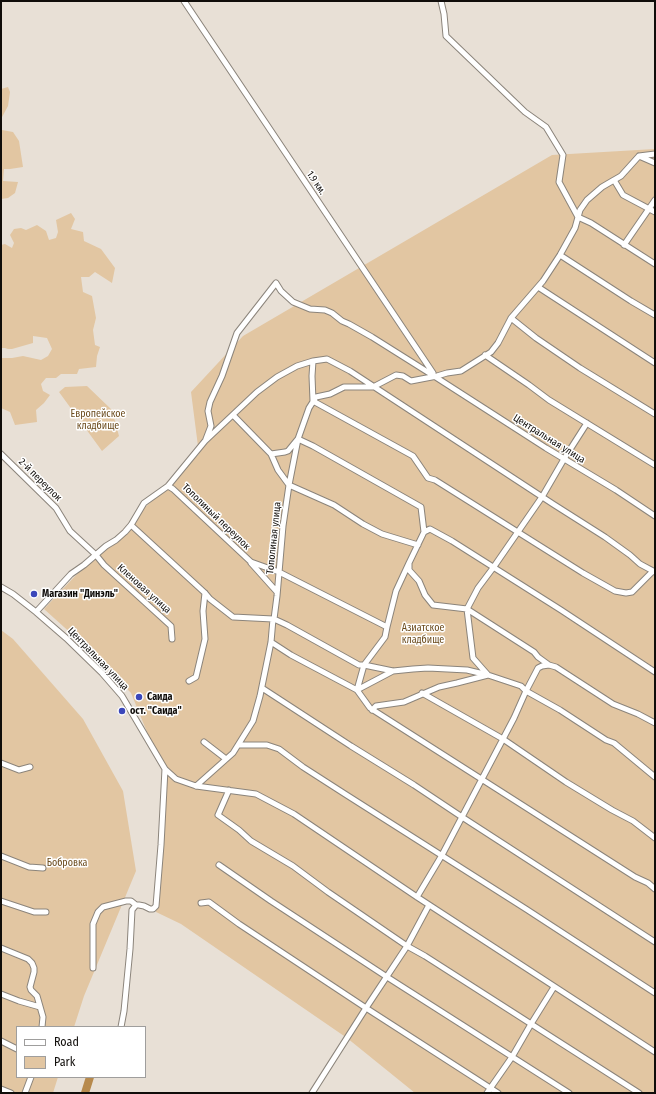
<!DOCTYPE html>
<meta charset="utf-8">
<style>
body{margin:0}
#map{position:relative;width:656px;height:1094px;overflow:hidden;background:#e8e0d6;font-family:"Fira Sans Condensed",sans-serif}
canvas{display:block}
.frame{position:absolute;inset:0;border:2px solid #100d0a;pointer-events:none}
.legend{position:absolute;left:16px;top:1026px;width:130px;height:52px;box-sizing:border-box;background:#fff;border:1px solid #9f9e9d;margin:0;padding:5px 7px;list-style:none;font-size:12px;color:#100d0a}
.legend li{display:flex;align-items:center;gap:8px;height:20px}
.legend b{width:20px;border:1px solid #9f9e9d}
</style>
<div id="map">
<canvas width="656" height="1094"></canvas>
<div class="frame"></div>
<ul class="legend">
<li><b style="height:5px;background:#fff"></b>Road</li>
<li><b style="height:11px;background:#e2c6a2"></b>Park</li>
</ul>
</div>
<script>
const ctx = document.querySelector('canvas').getContext('2d');
ctx.lineJoin = 'round';
function paint(path, color) { ctx.fillStyle = color; ctx.fill(path, 'evenodd'); }
const poly = rows => new Path2D(rows.map(r => 'M' + r).join(''));
function stroke(path, color, width, dash) { ctx.strokeStyle = color; ctx.lineWidth = width; ctx.lineCap = dash ? 'butt' : 'round'; ctx.setLineDash(dash || []); ctx.stroke(path); }
function label(font, color, halo, rows, align = 'center') {
  ctx.font = font + ' "Fira Sans Condensed",sans-serif'; ctx.lineWidth = 3; ctx.setLineDash([]); ctx.textBaseline = 'middle'; ctx.strokeStyle = halo; ctx.fillStyle = color; for (const [text, x, y, turn = 0] of rows) {
    ctx.save(); ctx.translate(x, y); ctx.rotate((+turn || 0) * Math.PI / 180); ctx.textAlign = isNaN(turn) ? turn : align; if (halo) ctx.strokeText(text, 0, 0); ctx.fillText(text, 0, 0); ctx.restore();
  }
}
const green = poly([
 [8,87,10,92,8,106,1,119,1,89],
 [1,128,2,130,13,132,19,141,23,167,10,169,4,169,3,181,18,182,15,193,8,198,1,199],
 [655,149,655,1093,415,1093,347,1038,181,924,156,912,165,768,147,732,131,693,94,654,44,609,78,573,92,560,199,454,191,392,243,336,552,155],
 [71,213,75,219,71,229,83,232,84,241,101,249,115,268,112,283,95,272,89,277,81,277,83,292,92,296,96,318,93,330,95,345,100,347,97,356,96,367,79,369,77,374,61,374,56,378,46,378,41,384,43,391,50,395,44,403,36,410,37,422,15,425,10,412,1,408,1,358,12,358,23,356,41,360,48,356,52,349,47,338,33,336,33,343,12,349,8,349,5,348,1,348,1,245,5,244,12,248,14,243,10,235,14,229,21,228,26,230,37,225,46,231,49,240,56,238,58,232,56,220],
 [87,386,112,410,119,436,102,451,59,392,65,387],
 [1,630,13,639,83,719,123,791,136,871,84,996,74,1027,17,1027,17,1077,58,1077,53,1093,1,1093]
]);
const river = poly([
 [85,1093,90,1077]
]);
const minor = poly([
 [184,1,433,373],
 [441,1,444,14,446,36,525,112,546,127,563,155,559,182,578,217,591,223,655,264],
 [655,154,639,156,621,176,614,180,623,195,655,212],
 [639,156,655,163],
 [624,245,655,200],
 [560,255,631,301,655,315],
 [538,287,655,363],
 [511,318,536,338,580,368,655,414],
 [485,355,529,385,549,400,655,465],
 [313,361,312,376,313,401],
 [313,401,413,456,428,478,435,480,583,573,615,591,626,593,632,592,653,571],
 [233,415,271,454,278,470,289,485],
 [206,439,211,426,208,411,210,402,222,376,237,333,276,283,281,291,293,302,310,309,325,310,332,313,342,321,349,324,372,337,434,376,546,448,616,490,655,516],
 [298,439,313,446,421,507,424,532,430,529,452,541,561,610,655,672],
 [1,454,56,508,70,531,96,555,104,565,171,626,172,639],
 [271,454,285,452,288,451,297,440],
 [289,485,334,505,363,524,382,534,418,545],
 [168,486,173,489,251,562,279,572,387,627,396,591,409,563],
 [131,525,205,593,210,599,233,617,273,619],
 [424,532,409,563,409,570,419,581,425,595,433,605,467,609,534,652,538,657,549,665],
 [251,563,277,592],
 [1,587,13,594,36,612,66,638,102,673,122,696,165,769,161,845,156,906,153,909,150,909,144,906,139,905,136,905,132,910,130,949,124,1011,121,1027],
 [36,612,71,574,84,565,106,546,116,540,125,532,131,525,144,503,168,486,205,441,257,392,277,377,297,366,313,361,327,359,350,371,553,504,605,537,630,555,640,564,655,572],
 [274,619,287,625,359,665,364,665,393,671,413,669,428,668,467,670,488,675,521,686,526,691,560,710,606,740,614,743,655,777],
 [387,627,385,637,364,665,357,690,393,671],
 [271,642,291,655,357,690,370,708,635,877,648,883,655,889],
 [189,681,196,677,205,639,203,611,205,593],
 [262,688,351,746,414,785,462,817,655,942],
 [422,693,503,739,566,782,612,810,633,821,655,838],
 [372,710,376,706,404,702,439,687,457,683,488,675,473,658,467,609,478,588,493,568,542,497,564,459,587,423],
 [204,742,226,759],
 [239,745,267,745,279,749,303,767,345,794,526,909,655,993],
 [1,763,19,770,30,767],
 [165,769,176,779,196,786,256,794,294,814,417,897,655,1052],
 [196,786,233,753,253,721,260,696,271,642,273,619,274,619,277,596,283,526,289,485,298,439,309,408,316,397,330,394,344,387,373,387,396,375,403,376,411,381,437,376,447,373,461,371,491,352,498,343,511,318,543,281,560,255,575,228,580,210,587,200,602,187,614,180],
 [229,790,218,815,239,830,251,841,293,866,328,892,407,946,425,956,639,1093],
 [1,856,29,867,43,868],
 [219,865,271,901,387,977,569,1093],
 [417,897,442,855,514,718,526,691,538,668,542,666,549,665,556,667,613,704,638,714,655,723],
 [1,901,34,912,46,912],
 [201,903,209,902,239,924,366,1008,498,1093],
 [1,948,28,959,32,963,34,968,34,972,30,987,31,990,37,996,43,1017,42,1027],
 [93,968,93,924,98,912,103,907,126,901,131,901,136,905],
 [1,994,19,1001,40,1007],
 [1,1041,17,1049],
 [1,1089,11,1093],
 [25,1093,31,1077],
 [312,1093,366,1008,407,946,429,905],
 [487,1093,512,1057,531,1024,554,987]
]);
const markers = [
 [34,594,4,"#3b47ba"],
 [139,697,4,"#3b47ba"],
 [122,711,4,"#3b47ba"]
];
const streetNames = [
 ["1.9 км.",316,183,56],
 ["Центральная улица",549,439,32],
 ["2-й переулок",40,480,45],
 ["Тополиный переулок",216,517,44],
 ["Тополиная улица",274,538,-84],
 ["Кленовая улица",144,589,42],
 ["Центральная улица",98,659,46]
];
const parkNames = [
 ["Европейское",98,414],
 ["кладбище",98,426],
 ["Азиатское",423,628],
 ["кладбище",423,640],
 ["Бобровка",67,863]
];
const poiNames = [
 ["Магазин \"Динэль\"",42,594],
 ["Саида",147,697],
 ["ост. \"Саида\"",130,711]
];
paint(green, '#e2c6a2');
stroke(river, '#b78a4d', 8);
stroke(minor, '#8b847b', 7);
stroke(minor, '#fff', 5);
for (const [x, y, r, color] of markers) { const dot = new Path2D(); dot.arc(x, y, r, 0, 2 * Math.PI); ctx.fillStyle = color; ctx.fill(dot); stroke(dot, '#fff', 1.5); }
label('10px', '#100d0a', '#fff', streetNames);
label('10px', '#6b4b1d', '#fff', parkNames);
label('bold 10px', '#100d0a', '#fff', poiNames, 'left');
</script>
